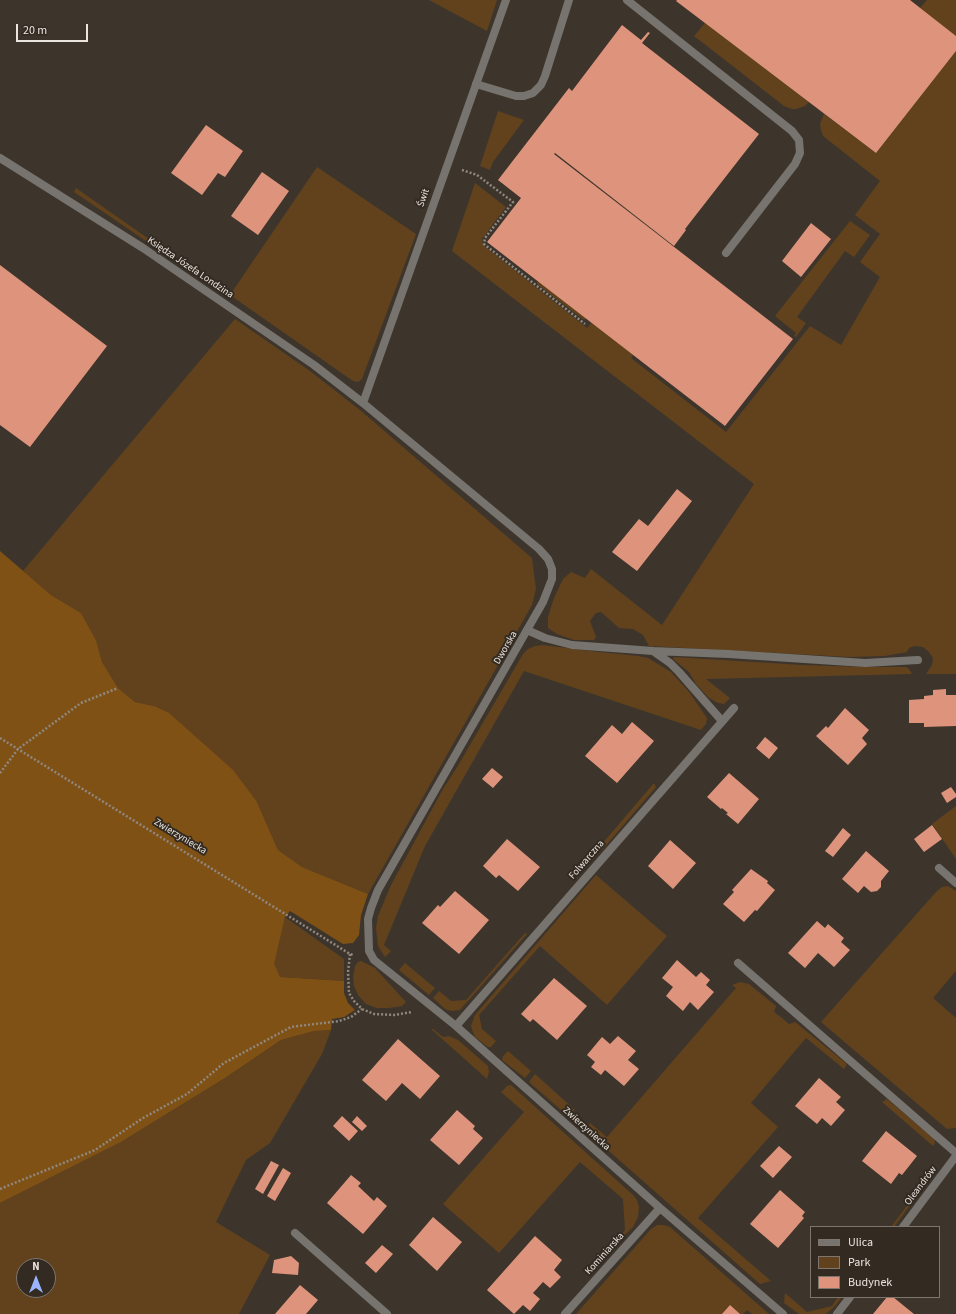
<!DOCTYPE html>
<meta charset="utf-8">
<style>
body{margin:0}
#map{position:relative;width:956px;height:1314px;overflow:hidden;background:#3d352c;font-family:"Source Sans 3",sans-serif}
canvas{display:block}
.legend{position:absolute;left:810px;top:1226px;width:130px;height:72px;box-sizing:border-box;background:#332b22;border:1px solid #7d756e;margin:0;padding:5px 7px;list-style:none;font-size:12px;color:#ebe5e0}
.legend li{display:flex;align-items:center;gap:8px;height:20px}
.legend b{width:20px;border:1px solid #7d756e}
.north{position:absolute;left:16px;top:1258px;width:40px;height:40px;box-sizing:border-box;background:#332b22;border:1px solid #7d756e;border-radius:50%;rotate:0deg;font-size:11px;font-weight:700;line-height:16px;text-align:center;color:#ebe5e0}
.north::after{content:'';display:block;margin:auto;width:14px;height:18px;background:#9bb4fd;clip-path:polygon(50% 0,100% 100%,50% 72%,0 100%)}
.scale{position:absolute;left:16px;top:24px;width:72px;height:18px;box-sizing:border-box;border:2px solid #ebe5e0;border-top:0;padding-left:5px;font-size:12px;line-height:14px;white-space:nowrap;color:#ebe5e0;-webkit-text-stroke:3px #332b22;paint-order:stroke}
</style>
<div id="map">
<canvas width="956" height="1314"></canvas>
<ul class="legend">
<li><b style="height:5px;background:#77746f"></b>Ulica</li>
<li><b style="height:11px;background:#61421d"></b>Park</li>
<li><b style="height:11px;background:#de947c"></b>Budynek</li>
</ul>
<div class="north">N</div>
<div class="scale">20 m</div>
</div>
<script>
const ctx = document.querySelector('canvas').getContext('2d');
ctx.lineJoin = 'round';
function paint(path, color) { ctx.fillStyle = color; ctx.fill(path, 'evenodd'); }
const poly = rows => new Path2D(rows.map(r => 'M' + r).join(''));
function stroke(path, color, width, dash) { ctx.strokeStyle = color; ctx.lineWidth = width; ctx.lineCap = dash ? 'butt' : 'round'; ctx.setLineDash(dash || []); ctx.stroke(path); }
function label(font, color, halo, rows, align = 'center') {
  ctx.font = font + ' "Source Sans 3",sans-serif'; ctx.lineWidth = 4; ctx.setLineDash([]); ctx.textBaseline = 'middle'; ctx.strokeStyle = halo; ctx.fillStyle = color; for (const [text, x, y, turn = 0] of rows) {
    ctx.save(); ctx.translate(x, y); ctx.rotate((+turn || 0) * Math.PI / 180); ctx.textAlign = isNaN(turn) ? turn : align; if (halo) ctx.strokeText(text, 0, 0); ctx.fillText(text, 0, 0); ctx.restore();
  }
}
const green = poly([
 [429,0,497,0,487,31],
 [927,0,956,0,956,36,920,8],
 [705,23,809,102,805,106,796,109,792,109,784,106,694,36],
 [956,51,956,674,926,674,932,665,933,658,929,652,923,647,914,646,909,648,907,652,885,656,849,657,649,646,643,635,633,629,619,628,601,612,596,613,590,621,596,637,594,640,574,640,557,634,548,628,548,617,554,598,563,579,571,572,585,578,591,569,662,625,754,484,452,251,475,183,506,207,482,239,483,245,587,328,592,322,633,355,631,358,726,432,810,326,841,345,880,277,860,262,880,234,855,215,880,181,823,136,821,130,820,124,824,114,876,153],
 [498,111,524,120,493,162,490,170,480,166],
 [317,167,416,234,362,379,358,382,353,381,230,295],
 [76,188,176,258,168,256,74,192],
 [850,221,870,235,854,257,845,251,797,317,806,323,796,337,794,336,796,333,775,316],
 [538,281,586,318,584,320,537,284],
 [235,319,310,371,360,410,532,558,536,589,532,605,368,894,302,867,278,850,257,802,154,706,135,702,118,688,102,662,96,640,81,613,51,595,23,571],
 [543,645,590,651,638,656,648,658,671,672,689,692,707,718,706,724,701,730,524,671,425,846,384,945,391,951,385,957,378,946,376,928,378,916,391,885,443,789,456,769,523,654,528,649,535,646],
 [674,657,802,665,861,667,906,667,909,669,912,674,706,679,730,698,724,704,718,703,709,698,696,684,689,672,673,659],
 [654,783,656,787,602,850,597,850],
 [956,806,956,859,932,824],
 [596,875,667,936,607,1005,540,946,479,1015,482,1029,496,1041,491,1047,488,1047,475,1037,473,1032,471,1026,475,1015],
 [948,886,956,891,956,971,933,998,956,1018,956,1128,947,1129,821,1022,936,892,942,887],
 [285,917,344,959,344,981,280,977,273,964],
 [525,933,527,934,460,1010,451,1011,445,1009,433,998,439,991,451,1001,466,1000],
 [361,961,375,968,406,1002,402,1006,389,1008,377,1008,366,1004,358,995,354,986,353,978,355,966,358,962],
 [405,963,435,988,429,995,399,970],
 [740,982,749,984,776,1006,774,1012,782,1018,789,1024,795,1022,847,1064,844,1069,806,1038,751,1103,778,1127,698,1218,771,1281,760,1284,585,1130,590,1123,607,1137,736,988,732,985],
 [431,1029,433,1029,443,1037,449,1036,458,1040,488,1066,489,1072,487,1079],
 [331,1030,322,1054,270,1143,246,1160,216,1222,270,1255,239,1314,0,1314,0,1203,121,1142,225,1078,281,1040,314,1031],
 [24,1266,48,1266,48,1290,24,1290],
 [508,1051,531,1071,525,1078,502,1060,503,1056],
 [535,1074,575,1110,568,1116,529,1082],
 [511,1085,633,1195,637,1200,639,1207,638,1217,633,1227,618,1241,616,1241,625,1230,623,1199,580,1162,499,1253,443,1204,524,1112,501,1092,507,1086],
 [887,1099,934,1139,935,1143,933,1146,882,1102],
 [921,1187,922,1189,894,1227,891,1227],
 [657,1225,663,1225,670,1227,769,1314,752,1314,747,1310,743,1314,576,1314,651,1229],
 [785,1293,807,1312,832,1306,838,1297,842,1297,835,1306,826,1314,799,1314,784,1303]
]);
const forest = poly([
 [0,551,51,595,81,613,96,640,102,662,118,688,135,702,154,706,169,713,233,770,257,802,278,850,302,867,368,894,361,915,359,935,353,943,343,944,290,911,285,917,274,964,280,977,344,981,344,993,348,1003,355,1010,344,1017,332,1019,331,1030,314,1031,281,1040,225,1078,121,1142,0,1203]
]);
const building = poly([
 [677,0,910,0,956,36,956,51,876,153,676,1],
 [622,25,641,40,648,32,650,33,642,43,759,134,685,229,686,230,674,246,555,153,554,154,793,339,725,426,487,242,521,198,498,180,569,88,572,91],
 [206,125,243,151,225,177,218,173,202,195,171,173],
 [262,172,289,191,258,235,231,216],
 [811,223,831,239,801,277,782,261],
 [0,265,107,346,30,447,0,425],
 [677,489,692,501,637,571,612,552,639,519,648,526],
 [946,689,946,695,956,695,956,726,924,727,924,723,909,723,909,700,924,699,924,696,933,695,933,690],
 [845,708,869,730,862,738,867,744,848,765,816,736,826,726,828,728],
 [632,722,654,741,617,783,585,756,612,725,622,734],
 [765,737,778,748,769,759,756,748],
 [492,768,503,777,493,788,482,779],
 [729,773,759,799,738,824,726,814,728,813,722,808,721,809,707,797],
 [951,787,956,794,956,797,947,803,941,793],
 [932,825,942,839,924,852,914,839],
 [843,828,851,835,833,857,825,851],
 [507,839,540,867,518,891,499,875,496,878,483,866],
 [670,840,696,863,673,889,648,866],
 [866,851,889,871,881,881,881,887,877,891,871,892,864,886,858,893,842,879],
 [751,869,768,881,767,883,775,890,757,911,755,910,744,922,723,904,734,892,732,890],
 [455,891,489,920,459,954,422,923,438,905,440,907],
 [817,921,825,928,828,924,844,938,841,942,850,950,834,967,818,953,805,968,788,953],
 [677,960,696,977,701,972,710,980,706,985,714,992,698,1010,690,1002,683,1011,666,996,673,987,662,978],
 [554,978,587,1006,557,1040,533,1019,530,1022,521,1014],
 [618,1036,636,1051,628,1060,639,1069,624,1086,605,1070,601,1075,591,1067,595,1062,587,1055,602,1037,610,1044],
 [398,1039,440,1076,420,1099,402,1083,386,1101,362,1080],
 [819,1078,841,1097,836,1102,845,1110,831,1126,822,1118,817,1124,795,1106],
 [457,1110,475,1126,473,1129,483,1138,459,1165,430,1140],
 [342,1116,358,1131,349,1141,333,1126],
 [357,1116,367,1126,362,1131,352,1122],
 [886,1131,917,1156,902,1175,899,1173,891,1184,862,1161],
 [779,1146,792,1157,773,1178,760,1166],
 [271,1161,279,1165,263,1194,255,1189],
 [283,1168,291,1173,275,1201,267,1196],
 [351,1175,361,1183,358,1186,374,1201,377,1197,387,1206,363,1234,327,1203],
 [780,1190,805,1212,802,1216,804,1218,778,1248,750,1224],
 [433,1217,462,1242,437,1271,409,1245],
 [535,1236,562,1260,554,1270,561,1277,550,1288,543,1282,533,1293,540,1299,530,1311,523,1305,514,1314,487,1290],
 [382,1245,393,1254,376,1273,365,1263],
 [291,1256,299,1263,298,1275,272,1273,274,1260],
 [300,1285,318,1300,306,1314,275,1314],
 [887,1297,893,1297,914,1314,873,1314],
 [730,1305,740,1314,722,1314]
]);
const path = poly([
 [462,170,477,175,513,202,485,238,484,244,585,324],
 [0,738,350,954,354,955],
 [0,773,18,749,81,703,118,688],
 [350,954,348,972,349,993,354,1001,362,1009,374,1014,394,1015,412,1012],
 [0,1189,95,1150,143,1118,187,1094,224,1063,291,1027,339,1021,351,1017,362,1009]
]);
const lane = poly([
 [627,0,792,131,799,140,800,153,795,164,726,253],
 [476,84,516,96,524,96,533,93,541,85,545,76,569,0],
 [527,630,545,638,572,645,653,651,729,654,865,663,918,660],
 [653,651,670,663,679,672,722,721]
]);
const street = poly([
 [0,158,143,248,314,365,363,403,539,549,548,559,552,569,552,579,543,602,378,890,371,908,368,919,369,951,374,960,456,1026,660,1208,783,1314],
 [363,403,506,0],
 [939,868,956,883],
 [738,963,956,1153],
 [456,1026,734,708],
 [903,1227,956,1156],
 [295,1233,387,1314],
 [565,1314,660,1208],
 [837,1314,850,1297]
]);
const streetNames = [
 ["Świt",424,198,-71],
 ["Księdza Józefa Londzina",190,268,34],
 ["Dworska",506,648,-60],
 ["Zwierzyniecka",180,837,31],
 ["Folwarczna",587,860,-49],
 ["Zwierzyniecka",586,1129,42],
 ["Oleandrów",921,1186,-53],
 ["Kominiarska",605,1254,-48]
];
paint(green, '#61421d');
paint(forest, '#805114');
paint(building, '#de947c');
stroke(path, '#8f8881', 2.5, [2, 2]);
stroke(lane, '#77746f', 8);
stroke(street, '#77746f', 8);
label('10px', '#ebe5e0', '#332b22', streetNames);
</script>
